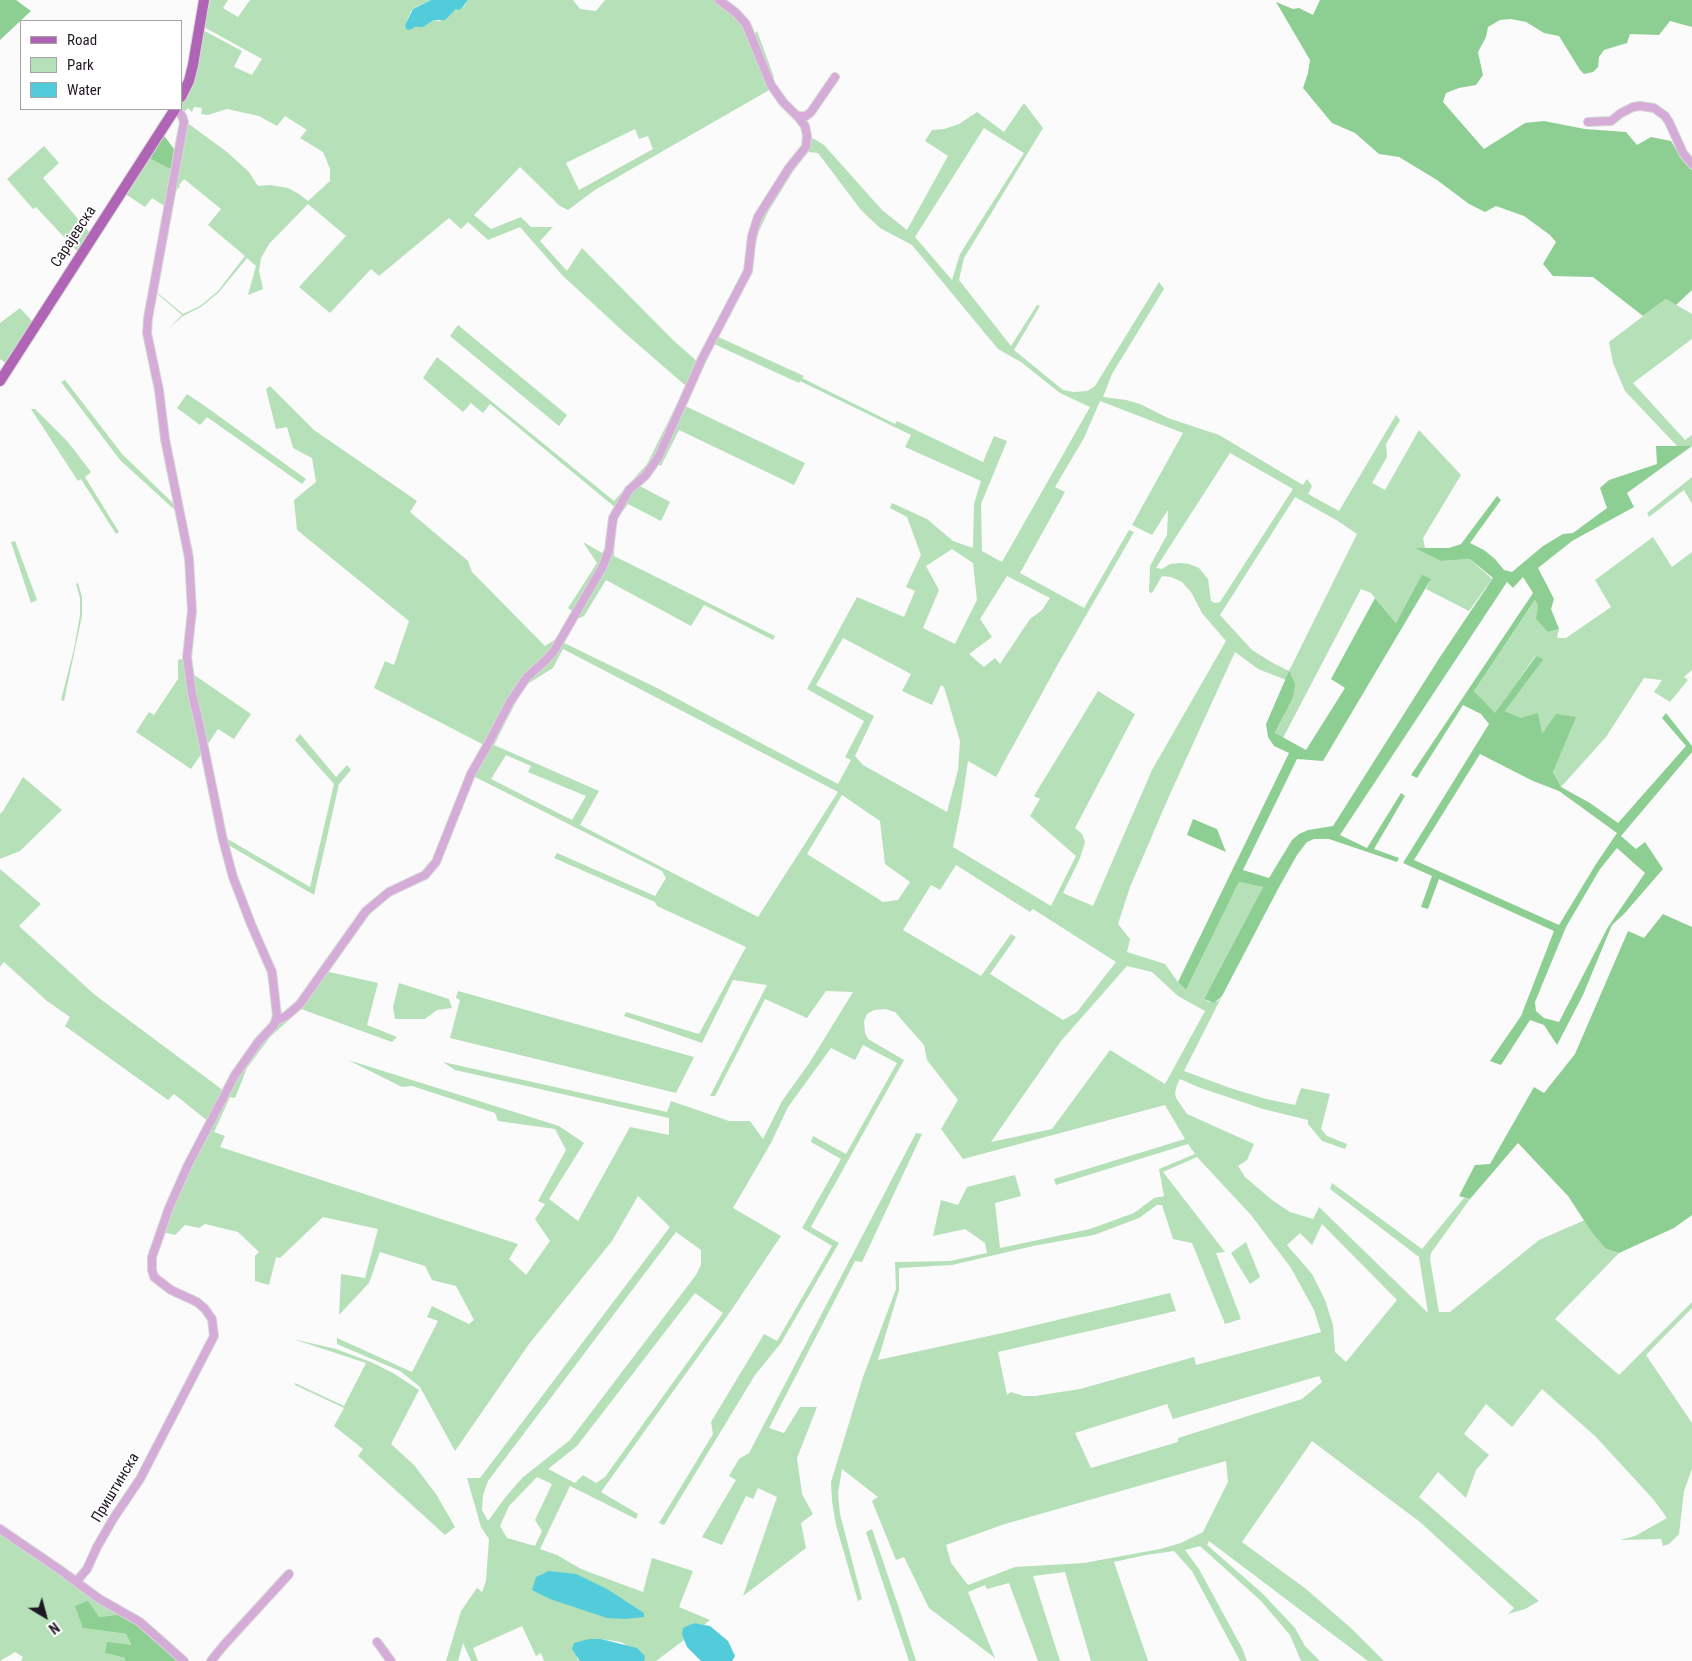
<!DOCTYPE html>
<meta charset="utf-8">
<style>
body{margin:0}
#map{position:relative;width:1692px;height:1661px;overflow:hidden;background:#fbfbfb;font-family:"Roboto Condensed",sans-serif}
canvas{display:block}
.legend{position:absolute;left:20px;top:20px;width:162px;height:90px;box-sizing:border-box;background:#fff;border:1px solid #a6a3a7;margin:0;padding:6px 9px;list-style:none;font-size:15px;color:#201823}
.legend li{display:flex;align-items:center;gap:10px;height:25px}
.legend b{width:25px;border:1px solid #a6a3a7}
.north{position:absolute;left:20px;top:1591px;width:50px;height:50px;-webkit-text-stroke:4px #fff;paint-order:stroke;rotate:143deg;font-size:14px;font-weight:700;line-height:20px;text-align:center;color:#201823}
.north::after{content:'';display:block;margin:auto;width:18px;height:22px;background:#201823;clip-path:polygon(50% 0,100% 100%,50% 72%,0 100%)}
</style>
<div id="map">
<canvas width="1692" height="1661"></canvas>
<ul class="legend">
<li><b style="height:6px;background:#b064b5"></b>Road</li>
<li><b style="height:14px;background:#b5e0b8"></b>Park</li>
<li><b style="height:14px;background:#52ccdb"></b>Water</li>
</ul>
<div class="north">N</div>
</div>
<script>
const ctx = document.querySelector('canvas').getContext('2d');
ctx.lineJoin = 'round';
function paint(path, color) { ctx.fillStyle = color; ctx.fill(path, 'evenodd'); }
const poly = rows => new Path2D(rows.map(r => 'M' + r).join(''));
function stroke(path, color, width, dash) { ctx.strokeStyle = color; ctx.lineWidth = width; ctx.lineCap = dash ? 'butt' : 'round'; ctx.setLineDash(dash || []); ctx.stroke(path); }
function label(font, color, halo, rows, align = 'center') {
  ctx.font = font + ' "Roboto Condensed",sans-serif'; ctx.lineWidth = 4; ctx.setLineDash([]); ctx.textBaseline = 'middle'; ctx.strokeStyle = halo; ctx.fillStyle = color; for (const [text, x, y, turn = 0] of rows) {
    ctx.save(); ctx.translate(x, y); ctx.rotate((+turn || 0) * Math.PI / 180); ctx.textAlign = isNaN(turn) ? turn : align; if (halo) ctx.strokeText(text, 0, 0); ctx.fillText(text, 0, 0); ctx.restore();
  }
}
const green = poly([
 [208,0,228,0,223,8,238,17,250,0,431,0,414,8,411,11,405,25,410,30,415,27,423,27,434,20,440,21,456,9,464,7,468,0,573,0,580,9,596,11,605,0,716,0,727,7,753,36,757,31,774,77,769,81,771,89,595,190,568,210,560,206,520,167,474,215,491,229,521,217,531,227,553,227,540,241,567,271,582,248,673,340,699,363,681,404,805,463,794,485,679,430,661,466,656,463,638,485,670,502,661,521,628,504,618,518,615,531,614,556,775,636,773,640,704,605,691,626,606,580,584,616,569,623,573,612,568,608,597,563,583,542,602,553,608,545,616,508,490,404,483,413,471,403,463,412,423,378,437,357,614,501,647,464,686,386,626,334,563,276,520,227,488,240,468,222,461,229,449,218,379,276,371,269,330,313,299,287,346,236,308,204,269,244,261,258,259,271,263,289,248,295,256,266,247,258,219,292,201,307,183,316,168,329,182,315,154,291,154,290,183,314,200,306,218,291,245,256,208,225,221,209,184,179,179,185,180,187,172,193,185,132,189,124,227,152,249,172,258,186,270,185,288,188,299,194,308,201,330,181,330,169,323,152,300,138,307,130,285,116,277,126,259,116,227,109,208,115,201,114,202,108,194,107,192,112,188,108,184,112,181,108,181,102,186,94,201,29,242,51,234,67,252,75,262,59,202,26],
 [635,129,639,139,648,136,653,149,579,190,566,163],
 [1024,103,1043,128,964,258,959,280,1011,346,1037,305,1040,306,1014,350,1063,390,1074,392,1087,391,1095,386,1159,282,1164,289,1112,374,1103,397,1126,400,1140,404,1168,418,1219,435,1303,485,1307,479,1312,486,1308,494,1339,511,1396,415,1400,420,1386,444,1387,457,1372,483,1385,490,1419,430,1461,475,1423,538,1425,548,1417,548,1441,561,1470,559,1492,579,1469,611,1426,589,1431,579,1404,609,1396,623,1371,593,1361,589,1283,738,1275,734,1284,715,1289,672,1286,680,1258,669,1235,652,1170,794,1130,887,1118,924,1130,939,1127,952,1165,964,1178,982,1186,990,1239,882,1263,887,1204,999,1209,1002,1218,1001,1222,996,1184,1071,1230,1088,1266,1099,1295,1105,1301,1088,1330,1094,1321,1129,1327,1136,1347,1144,1345,1149,1322,1141,1308,1124,1308,1120,1263,1109,1198,1087,1180,1079,1177,1085,1175,1093,1176,1098,1187,1114,1254,1144,1247,1160,1238,1166,1245,1177,1272,1200,1290,1212,1313,1219,1319,1207,1428,1313,1419,1257,1330,1189,1332,1183,1422,1249,1464,1198,1470,1199,1431,1253,1430,1259,1439,1312,1450,1312,1539,1240,1585,1220,1593,1234,1606,1249,1619,1253,1555,1319,1619,1375,1692,1302,1692,1308,1646,1355,1692,1423,1692,1469,1684,1491,1679,1534,1669,1544,1663,1546,1661,1539,1620,1540,1635,1536,1667,1518,1653,1499,1596,1437,1542,1389,1512,1427,1486,1404,1464,1434,1489,1455,1476,1470,1466,1498,1438,1472,1419,1497,1539,1601,1525,1609,1508,1614,1514,1608,1420,1522,1312,1441,1242,1542,1306,1589,1352,1629,1384,1661,1368,1661,1209,1541,1207,1545,1262,1593,1295,1628,1305,1646,1320,1661,1301,1661,1290,1635,1261,1601,1200,1546,1185,1550,1199,1569,1242,1648,1247,1661,1240,1661,1192,1571,1174,1551,1146,1555,1114,1562,1148,1661,1091,1661,1065,1572,1033,1576,1060,1661,1038,1661,1009,1583,987,1589,985,1585,968,1592,995,1658,929,1608,904,1557,896,1560,872,1501,878,1497,842,1469,838,1493,840,1514,862,1599,858,1601,836,1525,832,1501,831,1482,863,1377,896,1289,895,1262,950,1261,987,1253,985,1243,965,1229,933,1236,941,1200,958,1205,967,1187,1015,1175,1021,1196,995,1203,1000,1248,1090,1229,1134,1213,1154,1198,1164,1196,1159,1169,1195,1154,1188,1144,1056,1185,1054,1179,1185,1139,1165,1105,963,1159,941,1129,958,1100,927,1060,924,1045,895,1012,885,1009,874,1010,867,1014,864,1021,865,1033,868,1039,904,1060,811,1227,839,1243,781,1343,755,1375,664,1525,659,1523,713,1434,711,1422,764,1334,777,1341,832,1246,802,1228,841,1159,811,1142,813,1136,846,1154,897,1063,863,1045,855,1060,831,1048,788,1107,771,1143,733,1208,781,1236,730,1312,601,1492,638,1514,636,1519,570,1486,540,1549,557,1555,581,1569,643,1592,652,1558,693,1571,679,1607,710,1620,704,1625,693,1623,682,1635,684,1640,656,1661,644,1661,644,1656,621,1642,601,1639,589,1639,577,1658,580,1661,544,1661,541,1653,536,1656,522,1626,473,1648,478,1661,471,1661,463,1643,458,1661,446,1661,461,1611,477,1588,482,1592,486,1581,489,1539,481,1527,467,1478,480,1478,670,1227,638,1196,612,1241,529,1344,455,1451,420,1387,400,1371,337,1344,337,1338,412,1372,438,1321,427,1317,432,1306,469,1324,474,1320,456,1286,432,1280,425,1266,380,1252,369,1283,339,1315,341,1274,365,1278,378,1229,323,1217,280,1258,276,1257,269,1285,255,1281,255,1256,259,1252,238,1232,205,1224,199,1228,185,1225,175,1235,162,1232,177,1190,240,1069,275,1025,287,1017,325,971,378,983,367,1025,397,1037,392,1042,301,1009,270,1037,247,1068,235,1098,230,1097,214,1132,225,1136,220,1147,518,1244,509,1259,526,1275,550,1241,535,1219,545,1204,538,1201,566,1150,555,1129,498,1121,495,1113,412,1086,402,1087,348,1060,559,1126,584,1143,549,1199,578,1221,630,1127,669,1135,669,1118,455,1070,443,1062,667,1112,671,1101,729,1121,750,1121,763,1139,782,1101,810,1062,853,992,826,991,807,1018,765,999,715,1096,710,1096,767,985,733,980,702,1043,624,1016,626,1012,699,1034,746,947,657,906,655,902,554,858,557,853,655,896,666,878,662,871,473,776,488,747,374,688,385,661,394,665,409,621,297,530,294,500,316,482,312,458,293,448,287,427,276,429,266,389,270,386,314,430,417,501,410,512,468,561,472,572,545,646,561,636,558,640,659,689,838,784,851,760,845,757,864,721,807,689,857,597,904,617,915,591,906,587,921,555,907,517,890,508,892,503,927,519,953,541,973,548,974,504,981,481,905,447,911,435,800,381,799,383,712,343,714,335,804,376,802,378,895,424,897,421,983,462,994,436,1007,441,981,504,982,551,1002,562,1090,407,1060,393,1021,362,998,349,912,245,880,228,861,210,818,153,808,152,794,170,768,212,759,231,756,243,753,244,755,227,809,136,824,145,882,210,907,230,948,156,925,141,932,130,944,129,959,124,977,112,1004,132],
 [984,128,1024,153,960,254,952,280,915,237],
 [1100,401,1183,433,1132,525,1152,535,1168,510,1167,535,1150,566,1149,592,1152,593,1162,576,1171,577,1182,582,1191,592,1202,613,1226,641,1152,770,1093,906,1063,893,1080,858,1085,842,1082,834,1075,828,1135,714,1098,691,1034,796,1040,799,1030,816,1076,856,1051,906,953,847,961,808,968,761,996,777,1058,664,1134,532,1129,530,1084,608,1020,573,1065,492,1055,487,1084,438],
 [1230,453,1293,489,1220,602,1215,603,1211,601,1208,579,1199,568,1189,564,1181,563,1170,564,1162,569,1156,568],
 [1295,497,1338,521,1357,534,1289,671,1273,663,1252,650,1220,615],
 [952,549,973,563,977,600,955,644,923,628,939,590,926,566],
 [1007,576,1050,598,1042,610,1030,619,1000,664,995,658,984,667,969,654,992,637,980,619],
 [843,638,911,674,902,691,932,705,941,685,944,687,960,741,958,770,947,812,863,765,855,756,874,716,816,685],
 [563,649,838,792,758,917,580,825,599,791,494,745,524,686,553,668],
 [506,755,531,766,528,772,586,796,572,820,491,779],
 [842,795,880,821,885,864,910,882,898,900,883,902,807,854],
 [956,865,1030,912,1033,909,1116,962,1077,1012,1063,1020,990,974,1016,937,1011,934,981,976,903,930,931,885,940,890],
 [1127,966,1152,972,1178,996,1205,1011,1165,1084,1110,1050,1052,1129,991,1142,1061,1041],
 [1197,1157,1251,1215,1291,1268,1314,1310,1321,1332,1196,1365,1194,1357,1080,1389,1035,1396,1024,1396,1011,1392,1007,1395,998,1352,1176,1311,1170,1293,1007,1332,878,1360,899,1290,899,1268,952,1265,1033,1246,1094,1235,1139,1218,1157,1205,1162,1205,1173,1239,1192,1243,1225,1324,1241,1319,1216,1253,1225,1252,1163,1172],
 [1322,1224,1397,1300,1346,1362,1335,1352,1333,1325,1325,1300,1312,1274,1287,1245,1300,1233,1312,1245],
 [676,1232,701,1250,701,1265,696,1275,570,1440,522,1478,504,1499,488,1521,482,1510,483,1495,488,1481],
 [695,1293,723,1313,605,1477,596,1483,583,1475,575,1483,548,1469,577,1446],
 [1319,1376,1322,1382,1302,1399,1178,1438,1178,1442,1091,1468,1075,1433,1167,1404,1173,1419],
 [1226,1461,1228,1482,1203,1532,1181,1543,1160,1549,1084,1563,1015,1567,968,1585,951,1563,946,1545,1005,1524],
 [537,1477,552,1484,535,1520,542,1531,535,1546,507,1538,500,1526,509,1506],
 [44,146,59,163,43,178,90,233,78,252,36,207,33,209,7,179],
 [147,157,174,171,166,207,152,198,145,207,124,193],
 [1666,299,1692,314,1692,339,1633,383,1685,440,1692,435,1692,446,1677,446,1625,391,1613,363,1609,342],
 [20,308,33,322,7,364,0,359,0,323],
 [458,325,567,415,559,426,450,336],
 [65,380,123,455,176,506,178,513,120,460,61,382],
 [187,394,202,404,306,479,302,484,207,417,200,425,177,408],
 [31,409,35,409,68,442,91,472,85,477,119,532,116,534,81,479,78,481],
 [1692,477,1692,504,1684,490,1649,517,1647,513],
 [1653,537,1672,567,1692,552,1692,670,1684,677,1688,680,1670,702,1654,692,1662,680,1644,678,1606,737,1561,787,1553,772,1556,762,1541,734,1521,718,1505,711,1544,659,1535,656,1495,714,1474,691,1536,599,1548,632,1559,629,1557,638,1566,638,1611,607,1595,580],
 [15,541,37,600,31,603,11,542],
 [78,583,82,597,82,616,64,701,61,700,74,649,80,615,80,598,76,584],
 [188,657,190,672,251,714,234,739,218,729,191,769,136,732,149,712,154,715,178,679,178,660],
 [300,734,336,777,347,765,351,770,339,784,314,895,225,843,224,837,310,887,334,784,295,740],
 [23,777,62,810,20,851,0,859,0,814,3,811],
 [0,869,41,904,19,926,95,995,224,1091,209,1122,174,1094,168,1100,65,1026,70,1017,47,1001,4,962,0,967],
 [399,983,449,999,452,1008,437,1010,425,1019,395,1019,393,1007],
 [458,991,694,1057,676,1093,450,1038,460,1000,456,998],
 [916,1133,922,1134,862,1262,855,1261,769,1428,784,1433,800,1407,817,1407,797,1458,802,1494,813,1514,801,1523,806,1548,743,1596,777,1497,758,1488,753,1499,746,1496,722,1545,702,1537,736,1480,729,1476,739,1459,749,1453],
 [1246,1242,1260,1277,1250,1284,1231,1253],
 [293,1339,336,1349,371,1362,393,1373,419,1390,391,1444,414,1465,436,1494,455,1527,445,1535,358,1456,363,1449,334,1426,344,1408,295,1385,295,1383,344,1406,366,1363],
 [872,1529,901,1614,916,1661,909,1661,866,1532],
 [0,1532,123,1614,99,1617,83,1628,126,1634,131,1646,105,1653,125,1658,125,1661,21,1661,23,1657,15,1652,0,1661]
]);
const forest = poly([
 [0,0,16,0,31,11,0,40],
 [1320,0,1692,0,1692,27,1670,21,1659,35,1630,34,1627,43,1604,50,1599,57,1598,67,1593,72,1584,74,1580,70,1559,36,1544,33,1526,22,1511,19,1500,20,1488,27,1486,37,1478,52,1483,75,1476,85,1459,88,1446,93,1443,102,1484,149,1525,123,1544,121,1585,129,1626,132,1637,145,1651,137,1671,141,1683,161,1692,170,1692,290,1676,305,1666,299,1643,316,1593,277,1553,276,1543,264,1556,242,1550,235,1524,216,1496,206,1485,212,1469,204,1437,180,1399,157,1379,154,1355,133,1332,123,1303,88,1308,73,1310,60,1276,2,1293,9,1299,8,1313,15],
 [162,133,177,153,174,171,147,157],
 [1656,446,1692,446,1627,493,1634,507,1572,541,1538,568,1554,599,1551,609,1559,629,1548,632,1536,619,1538,605,1535,600,1474,691,1495,713,1536,656,1544,659,1505,711,1521,718,1538,713,1542,734,1556,714,1576,717,1553,772,1561,787,1590,803,1618,823,1686,746,1662,718,1666,713,1692,746,1692,752,1621,836,1636,849,1645,842,1663,869,1624,914,1612,925,1583,995,1557,1045,1544,1025,1530,1020,1501,1065,1490,1061,1521,1016,1554,931,1439,879,1428,909,1421,907,1432,876,1403,863,1489,724,1481,714,1463,705,1417,778,1411,775,1533,593,1523,577,1513,588,1507,582,1340,835,1367,848,1401,793,1405,796,1374,849,1399,858,1397,862,1329,839,1314,839,1307,842,1297,855,1278,889,1222,996,1214,1003,1204,999,1263,887,1239,882,1186,990,1178,982,1289,753,1274,746,1268,737,1266,724,1289,671,1295,684,1293,697,1275,733,1306,750,1345,688,1331,679,1375,598,1396,623,1422,575,1431,579,1323,761,1297,759,1243,870,1269,878,1292,840,1299,834,1308,830,1333,826,1440,657,1493,578,1470,559,1441,561,1415,548,1449,548,1461,544,1497,496,1501,500,1470,543,1484,550,1495,559,1504,570,1512,572,1543,546,1563,534,1573,533,1607,508,1600,488,1609,480,1657,464],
 [1480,754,1533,781,1559,791,1617,833,1596,864,1559,925,1414,860],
 [1617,848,1645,873,1608,927,1559,1022,1544,1018,1536,1011,1535,1002,1566,927,1600,869],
 [1193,819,1217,829,1226,852,1187,835],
 [1663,914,1692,927,1692,1215,1674,1228,1619,1253,1606,1249,1593,1234,1568,1196,1518,1143,1470,1199,1459,1196,1475,1165,1490,1164,1534,1087,1544,1093,1575,1054,1628,931,1644,938],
 [88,1601,99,1617,123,1614,141,1626,180,1661,125,1661,125,1658,105,1653,107,1642,131,1645,126,1634,83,1628,75,1606]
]);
const water = poly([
 [431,0,468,0,462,8,459,10,456,9,445,20,434,20,423,27,415,27,410,30,406,29,405,25,413,9],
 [549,1571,576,1574,607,1589,644,1613,644,1617,625,1619,607,1618,550,1599,532,1590,536,1577],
 [694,1623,710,1626,728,1641,735,1656,732,1661,701,1661,687,1647,682,1635,683,1628],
 [589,1639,601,1639,637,1648,645,1656,644,1661,580,1661,572,1649,574,1643]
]);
const minor = poly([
 [797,116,806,116,811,112,835,77],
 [1588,122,1611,121,1621,113,1633,107,1640,106,1654,108,1665,116,1669,122,1683,153,1692,164],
 [276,1021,286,1016,300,1004,366,911,389,892,425,875,436,862,471,774,487,746,510,702,527,677,546,660,554,651,603,566,609,550,613,518,629,490,646,475,659,456,702,359,748,271,752,236,758,217,789,168,806,147,807,136,805,126,799,118,783,102,771,85,746,24,735,12,719,0],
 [0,1529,63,1572,98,1598,140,1622,184,1661],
 [76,1582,87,1569,97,1547,113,1519,140,1479,214,1336,212,1319,205,1309,197,1302,171,1290,154,1277,152,1270,152,1257,169,1208,188,1165,235,1075,259,1041,274,1025,277,1016,272,972,251,924,233,877,223,840,199,723,192,694,187,657,192,611,189,558,165,439,159,390,147,333,148,318,184,122,182,116,176,109],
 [377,1642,391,1661],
 [211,1661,224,1645,289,1574]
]);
const major = poly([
 [181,97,189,81,193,65,204,0],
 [0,381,175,109]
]);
const streetNames = [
 ["Сарајевска",74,237,-57],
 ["Приштинска",116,1488,-59]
];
paint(green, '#b5e0b8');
paint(forest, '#8dcf92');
paint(water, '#52ccdb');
stroke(minor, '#d8d7d8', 10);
stroke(major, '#d8d7d8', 12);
stroke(minor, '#d5abd7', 8);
stroke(major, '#b064b5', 10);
label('15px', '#201823', '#fff', streetNames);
</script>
